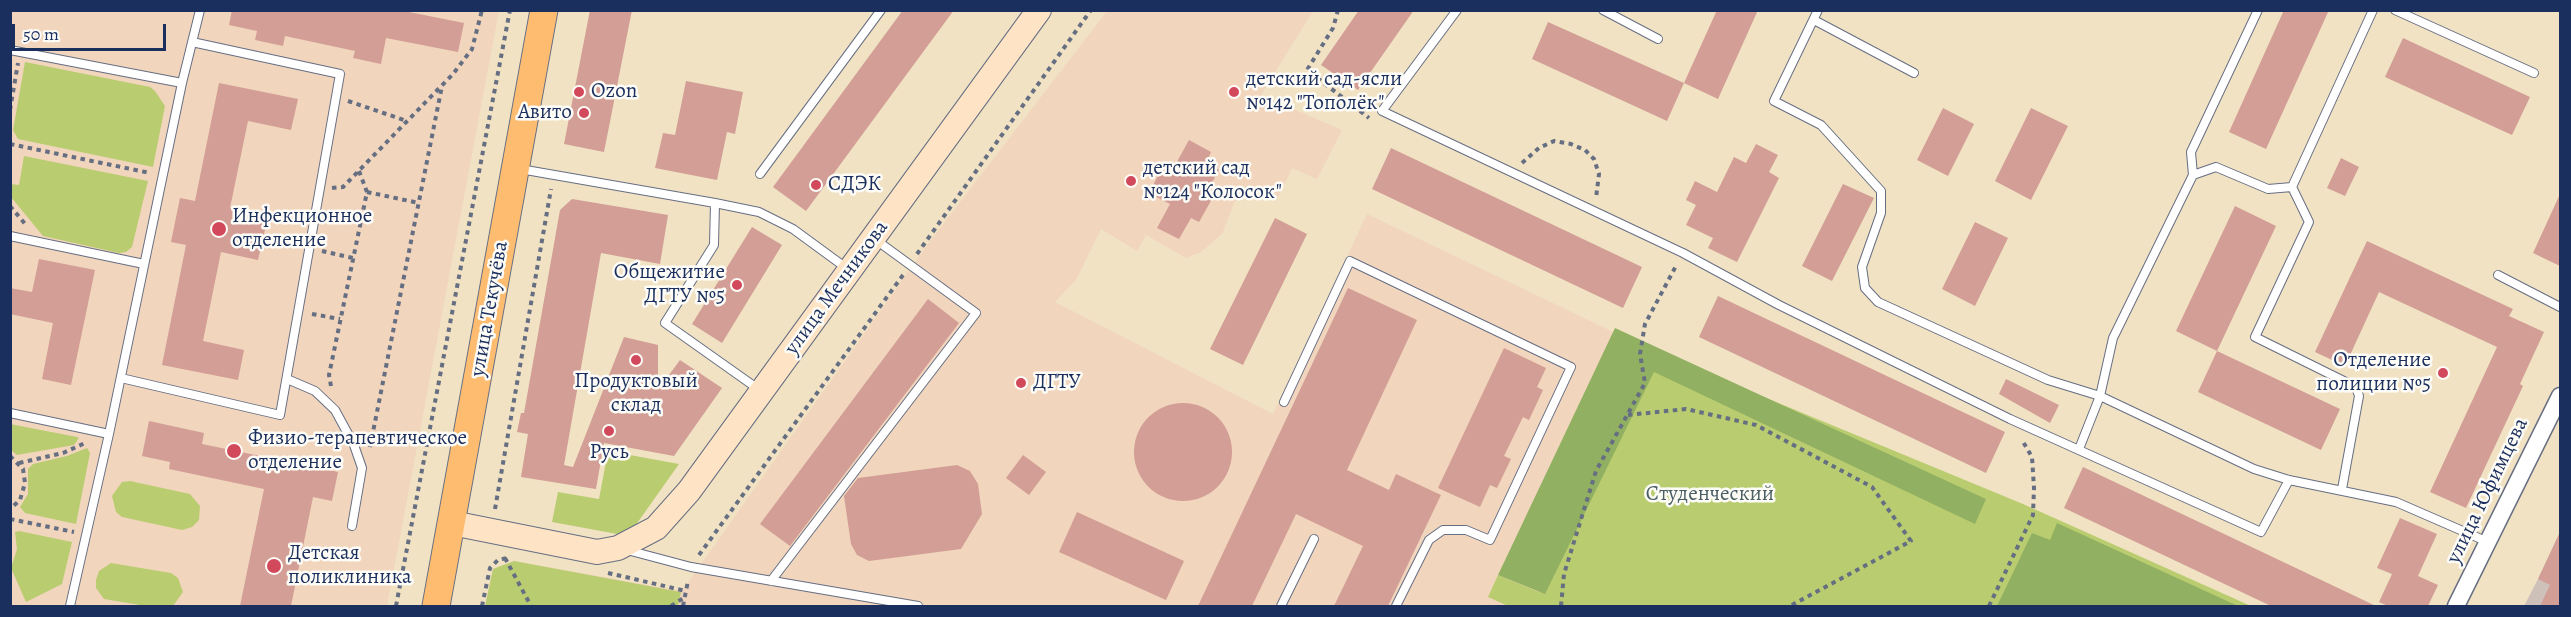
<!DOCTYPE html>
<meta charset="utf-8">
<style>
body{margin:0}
#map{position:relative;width:2571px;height:617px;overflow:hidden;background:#f1e2c4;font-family:Alegreya,serif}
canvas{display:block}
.frame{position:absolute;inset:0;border:12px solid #1b2f5e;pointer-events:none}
.scale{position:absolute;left:12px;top:24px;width:154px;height:27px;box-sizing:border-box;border:3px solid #1b2f5e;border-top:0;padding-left:8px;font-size:18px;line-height:21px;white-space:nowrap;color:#1b2f5e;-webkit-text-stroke:4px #fdfcf7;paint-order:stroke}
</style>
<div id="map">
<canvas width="2571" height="617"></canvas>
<div class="frame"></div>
<div class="scale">50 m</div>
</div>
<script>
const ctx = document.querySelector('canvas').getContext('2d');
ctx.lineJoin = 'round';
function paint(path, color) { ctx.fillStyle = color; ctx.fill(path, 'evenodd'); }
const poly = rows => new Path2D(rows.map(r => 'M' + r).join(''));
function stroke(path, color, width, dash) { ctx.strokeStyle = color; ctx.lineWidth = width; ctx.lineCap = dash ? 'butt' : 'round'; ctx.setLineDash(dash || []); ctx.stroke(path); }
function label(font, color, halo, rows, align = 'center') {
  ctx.font = font + ' Alegreya,serif'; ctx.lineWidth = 5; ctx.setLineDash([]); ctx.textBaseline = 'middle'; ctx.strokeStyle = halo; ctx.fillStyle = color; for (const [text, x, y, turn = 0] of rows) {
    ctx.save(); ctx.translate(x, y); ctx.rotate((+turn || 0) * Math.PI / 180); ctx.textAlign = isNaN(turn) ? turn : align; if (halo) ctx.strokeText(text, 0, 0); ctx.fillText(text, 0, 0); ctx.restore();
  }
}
const built = poly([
 [10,11,499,11,387,606,11,606],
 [1107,11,1313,11,1261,95,1342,130,1317,179,1292,168,1277,200,1263,193,1235,201,1222,234,1201,252,1186,258,1146,235,1137,251,1101,229,1076,280,1055,302,1273,414,1367,214,1655,352,1532,606,485,606,493,569,514,561,682,591,927,245]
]);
const industrial = poly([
 [2560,532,2560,606,2524,606,2538,579]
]);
const green = poly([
 [25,62,150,87,155,91,165,106,153,167,18,139,13,130],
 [24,156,148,181,132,247,126,252,119,253,43,236,11,197,11,184,19,185],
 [1655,352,2023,504,2251,606,1508,606,1488,597,1498,575,1539,592],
 [10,424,77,437,79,438,74,445,17,455,11,450],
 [87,448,90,453,76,524,25,513,20,507,28,494,28,469,33,464,67,456],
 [608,451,679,464,628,536,552,522,558,492,599,499],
 [130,481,190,494,200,506,199,520,192,527,182,530,122,517,116,512,112,496,122,482],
 [19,531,72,542,62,584,26,602,11,568,17,549,15,532],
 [514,561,681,592,678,606,485,606,493,569],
 [111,563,171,573,178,578,183,592,173,606,146,606,104,599,96,588,96,580,99,571]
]);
const forest = poly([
 [1615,328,1986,499,1975,524,1654,372,1545,594,1498,575],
 [2057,523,2238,606,1997,606,2032,533,2050,540]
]);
const building = poly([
 [232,10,399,10,464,23,458,52,386,38,381,64,353,58,355,51,285,36,283,46,255,40,257,31,229,25],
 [590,10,632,10,604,152,564,144],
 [903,10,954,10,806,211,773,187],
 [1359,10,1414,10,1358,90,1321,65],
 [1717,10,1758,10,1718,99,1684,83],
 [2284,10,2329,10,2266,149,2229,132],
 [1548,22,1684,83,1667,121,1532,59],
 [2403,38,2530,97,2512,135,2385,77],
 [686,81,743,92,735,134,727,132,717,180,655,168,663,133,675,135],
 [219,83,298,99,291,130,248,121,230,208,268,216,258,260,221,252,203,341,244,350,238,380,162,365,186,245,171,242,180,198,195,201],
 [1943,108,1974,124,1948,176,1917,160],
 [2031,108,2068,126,2031,200,1995,181],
 [1189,140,1211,152,1206,163,1219,170,1205,195,1212,199,1199,222,1191,218,1179,239,1157,228,1170,204,1149,193,1164,164,1173,169],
 [1756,144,1778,155,1769,172,1779,178,1737,262,1708,248,1713,238,1686,225,1696,205,1686,200,1695,181,1717,192,1734,157,1746,163],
 [1391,148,1642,267,1623,308,1372,189],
 [2341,158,2359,167,2345,196,2327,188],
 [1843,184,1874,198,1832,281,1802,266],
 [2560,194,2560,266,2533,253],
 [572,199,668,215,660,264,601,253,564,465,573,467,624,337,658,345,658,390,680,360,722,388,674,456,604,443,596,489,521,477,528,434,517,432,521,413,524,413,560,210],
 [2235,206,2276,226,2217,351,2176,331],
 [1275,218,1307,234,1243,365,1210,349],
 [1975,222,2008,238,1975,306,1942,289],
 [752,227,782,245,722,343,692,324],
 [2367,241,2513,309,2509,316,2544,332,2520,384,2523,386,2466,508,2430,492,2497,347,2379,292,2345,366,2315,352],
 [39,259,95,270,71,385,42,379,53,323,10,314,10,288,32,292],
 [1348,288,1417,320,1347,470,1389,490,1396,474,1441,495,1388,606,1334,606,1363,546,1296,514,1252,606,1198,606],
 [1718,296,2005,432,1986,473,1699,337],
 [928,299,959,323,790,546,760,524],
 [1504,348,1546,368,1537,387,1543,390,1529,420,1523,417,1504,456,1511,459,1497,488,1490,485,1480,507,1438,488],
 [2217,351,2340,409,2321,450,2198,392],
 [2006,379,2059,405,2050,423,1999,394],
 '1134 452a49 49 0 1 1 98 0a49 49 0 1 1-98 0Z',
 [149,421,204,433,202,444,338,472,332,501,313,497,291,606,240,606,264,489,169,469,170,462,142,456],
 [1023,455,1046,472,1029,495,1006,478],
 [957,465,970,471,978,484,982,514,961,549,869,561,857,555,851,544,844,496,858,478],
 [2083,467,2376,606,2271,606,2064,508],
 [1077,512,1184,561,1166,600,1059,552],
 [2400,518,2437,534,2418,576,2438,585,2428,606,2388,606,2379,602,2392,574,2377,568],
 [2560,532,2560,606,2540,606,2550,585,2538,579]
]);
const path = poly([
 [1338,10,1333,28,1307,70,1369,118],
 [348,101,407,121],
 [10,110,18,63],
 [10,144,150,173],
 [1522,163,1539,148,1554,141,1571,144,1585,150,1594,159,1599,174,1596,198],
 [332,188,343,187,453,74,472,49,482,10],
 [367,192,419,203],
 [10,206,26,225],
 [322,251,353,258],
 [917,254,1091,10],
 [312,314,340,319],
 [331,386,329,375,367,192,359,171],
 [1628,415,1686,409,1756,425,1872,487,1911,541,1790,606],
 [370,447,442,86],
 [10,456,23,469,25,483,20,500,10,509],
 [19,463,63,453,85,443],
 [495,509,551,189],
 [10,519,74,532],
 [10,535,10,558],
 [699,555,903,275],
 [505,558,531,606],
 [608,573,686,591],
 [396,606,510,10],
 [482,606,490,568,498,560,507,558],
 [671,606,685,597],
 [683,606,688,581],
 [1561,606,1564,574,1596,471,1645,383,1640,354,1645,324,1677,264],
 [1989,606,2033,515,2034,488,2032,457,2022,440]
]);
const lane = poly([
 [1457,10,1382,111,1683,253,1779,305,2010,419,2261,532,2289,480],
 [1603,10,1658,39],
 [1818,10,1774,101,1821,125,1881,191,1881,213,1862,267,1865,288,1878,302,2048,380,2100,396,2079,449],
 [2258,10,2191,152,2193,175,2113,338,2100,396,2254,469,2289,480,2396,502,2488,542],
 [2395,10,2534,73],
 [1814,20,1914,73],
 [10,50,182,83],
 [520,169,715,203,714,245,665,323,761,391],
 [760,174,881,10],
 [2193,175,2216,167,2268,189,2292,187],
 [2292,187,2309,222,2255,337,2356,387,2359,396,2342,489],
 [2292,187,2373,10],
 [715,203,759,212,793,229,849,270],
 [10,236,144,264],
 [2498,275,2560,307],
 [121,378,280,415,340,74,192,42],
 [287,379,315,391,335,410,354,445,362,468,352,526],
 [1284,402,1350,261,1571,367,1490,540,1466,530,1443,530,1429,540,1396,606],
 [10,413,109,434],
 [627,550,691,567,918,606],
 [771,581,976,313,876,240],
 [70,606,109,434,182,83,200,10],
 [1281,606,1314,539]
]);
const street = poly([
 [2456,606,2560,396]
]);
const secondary = poly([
 [452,523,597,552,618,548,656,528,689,491,1039,10]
]);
const primary = poly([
 [436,606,544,10]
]);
const markers = [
 [579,92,6,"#d1495b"],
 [1234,92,6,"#d1495b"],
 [584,113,6,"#d1495b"],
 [1131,181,6,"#d1495b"],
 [816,185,6,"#d1495b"],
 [219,229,8,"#d1495b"],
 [737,285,6,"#d1495b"],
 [636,360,6,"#d1495b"],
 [2443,373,6,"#d1495b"],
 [1021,383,6,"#d1495b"],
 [609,431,6,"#d1495b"],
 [234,451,8,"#d1495b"],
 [274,566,8,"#d1495b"]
];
const poiNames = [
 ["детский сад-ясли",1246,80],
 ["№142 \"Тополёк\"",1246,104],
 ["Ozon",591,92],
 ["Авито",572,113,"right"],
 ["детский сад",1143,169],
 ["№124 \"Колосок\"",1143,193],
 ["СДЭК",828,185],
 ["Инфекционное",232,217],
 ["отделение",232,241],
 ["Общежитие",725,273,"right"],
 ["ДГТУ №5",725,297,"right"],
 ["Отделение",2431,361,"right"],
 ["полиции №5",2431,385,"right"],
 ["Продуктовый",636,382,"center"],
 ["склад",636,406,"center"],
 ["ДГТУ",1033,383],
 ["Физио-терапевтическое",248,439],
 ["отделение",248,463],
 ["Русь",609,453,"center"],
 ["Детская",288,554],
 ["поликлиника",288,578]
];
const streetNames = [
 ["улица Мечникова",837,288,-54],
 ["улица Текучёва",490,309,-80],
 ["улица Юфимцева",2488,491,-64]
];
const parkNames = [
 ["Студенческий",1710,495]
];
paint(built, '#f1d5bd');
paint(industrial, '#cec1ba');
paint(green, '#b9cd70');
paint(forest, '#92b062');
paint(building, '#d29e95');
stroke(lane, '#666e82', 10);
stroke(street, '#666e82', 19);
stroke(secondary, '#666e82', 26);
stroke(primary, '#666e82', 29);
stroke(path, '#666e82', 4, [4.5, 4.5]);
stroke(lane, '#fff', 8);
stroke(street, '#fff', 16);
stroke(secondary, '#fee4c5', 24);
stroke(primary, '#fdbc6f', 27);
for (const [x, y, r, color] of markers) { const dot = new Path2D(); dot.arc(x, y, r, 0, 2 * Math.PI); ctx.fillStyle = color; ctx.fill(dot); stroke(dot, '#fdfcf7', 2); }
label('21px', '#1b2f5e', '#fdfcf7', poiNames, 'left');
label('21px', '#1b2f5e', '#fdfcf7', streetNames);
label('21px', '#4a5e63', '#fdfcf7', parkNames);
</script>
